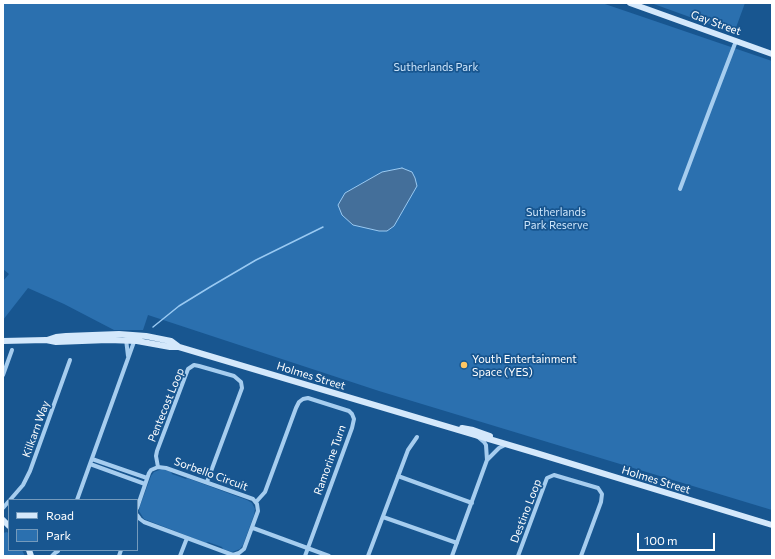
<!DOCTYPE html>
<style>
body{margin:0}
#map{position:relative;width:775px;height:559px;overflow:hidden;background:#185690;font-family:Commissioner,sans-serif}
canvas{display:block}
.frame{position:absolute;inset:0;border:4px solid #fff;pointer-events:none}
.legend{position:absolute;left:8px;top:499px;width:130px;height:52px;box-sizing:border-box;background:#185690;border:1px solid #749abc;margin:0;padding:5px 7px;list-style:none;font-size:12px;color:#fff}
.legend li{display:flex;align-items:center;gap:8px;height:20px}
.legend b{width:20px;border:1px solid #749abc}
.scale{position:absolute;left:637px;top:533px;width:78px;height:18px;box-sizing:border-box;border:2px solid #fff;border-top:0;padding-left:5px;font-size:12px;line-height:14px;white-space:nowrap;color:#fff;-webkit-text-stroke:3px #185690;paint-order:stroke}
</style>
<div id="map">
<canvas width="775" height="559"></canvas>
<div class="frame"></div>
<ul class="legend">
<li><b style="height:5px;background:#d4e8fb"></b>Road</li>
<li><b style="height:11px;background:#2b70af"></b>Park</li>
</ul>
<div class="scale">100 m</div>
</div>
<script>
const ctx = document.querySelector('canvas').getContext('2d');
ctx.lineJoin = 'round';
function paint(path, color) { ctx.fillStyle = color; ctx.fill(path, 'evenodd'); }
const poly = rows => new Path2D(rows.map(r => 'M' + r).join(''));
function stroke(path, color, width, dash) { ctx.strokeStyle = color; ctx.lineWidth = width; ctx.lineCap = dash ? 'butt' : 'round'; ctx.setLineDash(dash || []); ctx.stroke(path); }
function label(font, color, halo, rows, align = 'center') {
  ctx.font = font + ' Commissioner,sans-serif'; ctx.lineWidth = 3.5; ctx.setLineDash([]); ctx.textBaseline = 'middle'; ctx.strokeStyle = halo; ctx.fillStyle = color; for (const [text, x, y, turn = 0] of rows) {
    ctx.save(); ctx.translate(x, y); ctx.rotate((+turn || 0) * Math.PI / 180); ctx.textAlign = isNaN(turn) ? turn : align; if (halo) ctx.strokeText(text, 0, 0); ctx.fillText(text, 0, 0); ctx.restore();
  }
}
const green = poly([
 [3,3,602,3,772,61,772,510,379,391,148,315,143,330,114,330,64,304,28,288,3,320,3,281,9,274,3,269],
 [651,3,745,3,734,33],
 [162,469,171,472,172,474,186,479,187,478,247,500,252,503,255,509,254,515,243,545,240,549,232,552,223,549,222,547,208,542,206,543,144,519,139,511,140,506,151,476,154,472],
 [7,532,9,534,9,550,22,550,25,556,3,556,3,533]
]);
const water = poly([
 [402,168,412,172,415,178,417,186,394,226,387,231,379,231,353,225,342,215,338,205,345,193,382,172,402,168]
]);
const stream = poly([
 [153,327,179,306,210,287,256,260,323,227]
]);
const street = poly([
 [680,189,710,109,736,41],
 [126,339,128,356],
 [3,375,12,350],
 [92,459,147,478],
 [487,460,499,448,505,445],
 [90,464,145,484],
 [158,467,156,456,157,451,188,369,194,365,199,366,234,376,241,382,242,388,207,482],
 [398,476,472,503],
 [10,500,23,485,30,471,70,360],
 [77,500,135,339],
 [256,502,265,492,296,408,299,402,303,399,308,398,349,411,352,414,354,419,352,428,305,556],
 [3,508,9,501],
 [137,508,149,473,151,470,158,467,166,468,253,499,257,504,258,511,244,549,239,553,233,555,144,522,140,519,137,515],
 [383,517,457,543],
 [253,528,329,556],
 [52,556,55,553,58,551],
 [119,556,121,550],
 [180,556,187,538],
 [368,556,408,450,417,437],
 [452,556,487,460,486,445,484,442,478,437],
 [518,556,547,478,554,475,598,488,602,494,601,502,581,556]
]);
const secondary = poly([
 [630,3,772,54],
 [47,340,56,337,66,336,119,334,146,336,171,341,179,347],
 [3,341,46,340,56,342,108,340,137,341,170,347,179,347,536,453,772,525],
 [462,428,473,430,490,436],
 [3,520,9,526],
 [29,550,31,556]
]);
const markers = [
 [464,365,4,"#ffc764"]
];
const streetNames = [
 ["Gay Street",716,23,20],
 ["Holmes Street",311,376,17],
 ["Pentecost Loop",166,405,-68],
 ["Kilkarn Way",36,429,-70],
 ["Ramorine Turn",330,460,-70],
 ["Sorbello Circuit",211,474,20],
 ["Holmes Street",656,480,17],
 ["Destino Loop",526,511,-69]
];
const parkNames = [
 ["Sutherlands Park",436,67],
 ["Sutherlands",556,212],
 ["Park Reserve",556,225]
];
const poiNames = [
 ["Youth Entertainment",472,359],
 ["Space (YES)",472,372]
];
paint(green, '#2b70af');
paint(water, '#446f9a');
stroke(water, '#99c9f2', 1);
stroke(stream, '#99c9f2', 1.5);
stroke(street, '#a6cdef', 4);
stroke(secondary, '#d4e8fb', 6);
for (const [x, y, r, color] of markers) { const dot = new Path2D(); dot.arc(x, y, r, 0, 2 * Math.PI); ctx.fillStyle = color; ctx.fill(dot); stroke(dot, '#185690', 1.5); }
label('11px', '#fff', '#185690', streetNames);
label('11px', '#cde5fb', '#185690', parkNames);
label('11px', '#fff', '#185690', poiNames, 'left');
</script>
